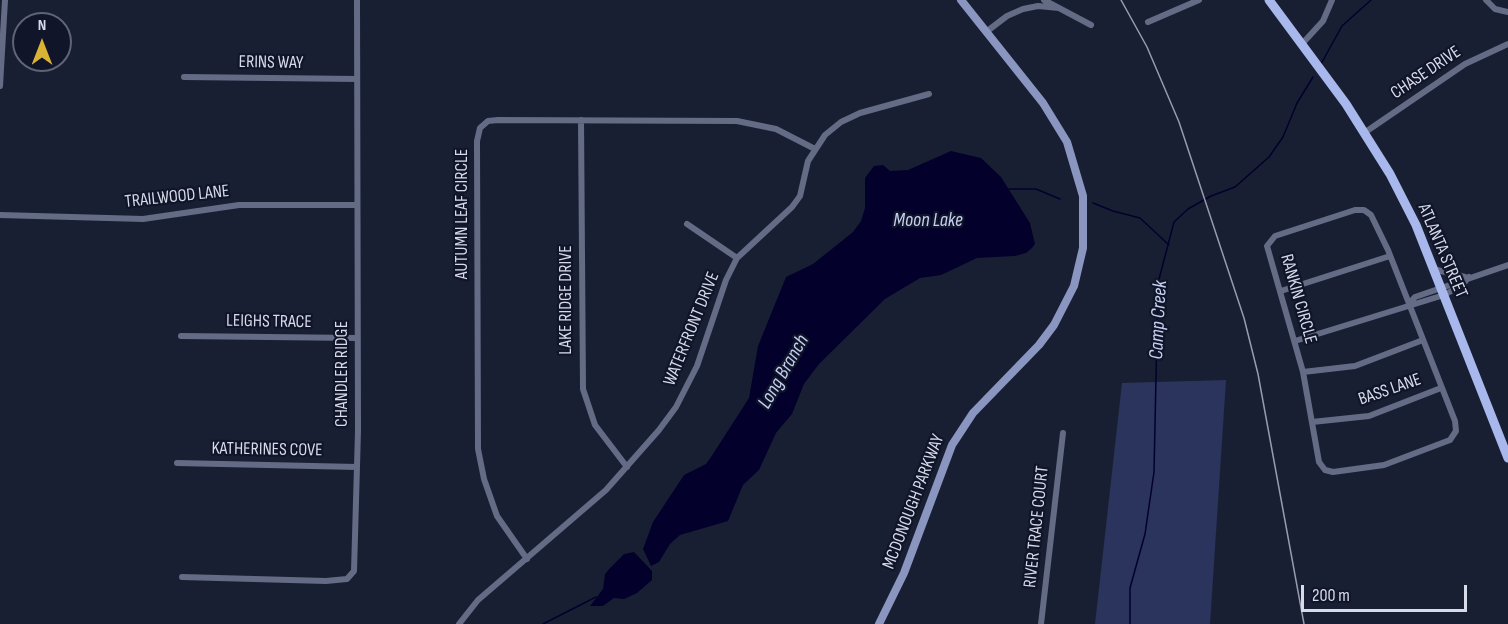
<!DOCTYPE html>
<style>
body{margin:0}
#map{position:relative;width:1508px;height:624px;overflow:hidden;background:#191f33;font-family:"Sofia Sans Condensed",sans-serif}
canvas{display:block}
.north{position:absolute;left:12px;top:12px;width:60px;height:60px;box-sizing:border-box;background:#101529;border:2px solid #5f6476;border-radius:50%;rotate:0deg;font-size:16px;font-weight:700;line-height:24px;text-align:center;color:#d6dae9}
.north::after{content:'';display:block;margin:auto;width:21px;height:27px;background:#d9b334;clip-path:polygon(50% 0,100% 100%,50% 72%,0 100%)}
.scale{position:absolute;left:1301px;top:585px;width:166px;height:27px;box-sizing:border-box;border:3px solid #d6dae9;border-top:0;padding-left:8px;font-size:18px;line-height:21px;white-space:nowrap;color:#d6dae9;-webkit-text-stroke:4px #101529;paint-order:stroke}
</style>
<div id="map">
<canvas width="1508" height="624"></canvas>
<div class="north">N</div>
<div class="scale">200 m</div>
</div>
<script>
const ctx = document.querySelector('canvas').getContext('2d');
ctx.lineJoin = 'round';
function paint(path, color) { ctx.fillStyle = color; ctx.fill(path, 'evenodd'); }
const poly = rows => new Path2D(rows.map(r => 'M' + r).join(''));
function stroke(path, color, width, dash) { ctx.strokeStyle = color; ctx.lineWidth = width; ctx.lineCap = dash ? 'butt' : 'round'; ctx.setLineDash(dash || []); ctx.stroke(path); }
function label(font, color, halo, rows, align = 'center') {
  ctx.font = font + ' "Sofia Sans Condensed",sans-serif'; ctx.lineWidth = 4.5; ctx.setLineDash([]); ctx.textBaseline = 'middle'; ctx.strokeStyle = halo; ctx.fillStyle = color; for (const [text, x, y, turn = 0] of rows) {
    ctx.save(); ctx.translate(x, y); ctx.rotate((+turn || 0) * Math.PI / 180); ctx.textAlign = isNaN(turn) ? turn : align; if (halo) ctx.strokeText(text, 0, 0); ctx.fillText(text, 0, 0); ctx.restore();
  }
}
const green = poly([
 [1226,380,1210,624,1095,624,1122,383]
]);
const water = poly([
 [951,151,981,158,1001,177,1030,223,1035,244,1032,248,1026,253,1015,256,977,258,941,275,920,278,885,299,819,364,804,384,792,414,776,433,759,470,743,485,728,521,680,535,670,544,659,562,651,566,643,549,653,522,684,475,706,464,711,457,749,398,758,346,786,277,813,264,853,232,861,221,865,208,865,178,874,166,883,165,890,171,908,170],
 [634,552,652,571,652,580,637,593,624,599,614,598,603,606,590,606,603,589,605,574,610,568,624,554]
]);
const stream = poly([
 [1321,64,1342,26,1371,0],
 [1009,189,1036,189,1060,199],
 [1093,203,1113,211,1140,218,1169,245],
 [543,624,596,597],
 [1130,624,1130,588,1145,534,1154,472,1158,283,1174,222,1188,209,1211,196,1235,187,1269,157,1283,137,1297,103,1313,77]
]);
const street = poly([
 [1044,0,1091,25],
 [1486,0,1495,9,1508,12],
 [1148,22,1199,0],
 [986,32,1007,16,1023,9,1038,6,1059,8],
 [1301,45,1323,21,1332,0],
 [184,77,357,79],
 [0,86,5,0],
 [581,120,583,389,595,425,627,467],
 [1364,133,1465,64,1508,44],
 [1355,210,1364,210,1371,215,1388,250,1455,421,1456,431,1450,440,1384,465,1333,472,1325,470,1319,462,1303,372,1267,246,1275,236,1355,210],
 [0,215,143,219,239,205,357,205],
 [687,224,737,258],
 [1433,269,1465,277],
 [1281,291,1390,256],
 [1409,304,1415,297,1508,265],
 [181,336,356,338],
 [1295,341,1444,295,1462,285,1469,277],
 [1303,372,1355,366,1423,340],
 [1312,422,1369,416,1441,388],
 [177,463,357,467],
 [527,559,497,516,484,479,478,449,477,141,480,128,488,121,498,120,737,121,776,129,815,149],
 [182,577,326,581,347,579,354,571,358,431,357,0],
 [459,624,478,600,606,490,659,430,676,407,697,366,726,280,737,258,792,207,800,196,808,161,825,135,841,122,860,113,929,94],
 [1041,624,1063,433]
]);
const secondary = poly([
 [879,624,904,573,952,445,973,413,1039,345,1054,325,1074,286,1083,248,1083,196,1067,142,1043,103,961,0]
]);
const primary = poly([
 [1269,0,1346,104,1390,174,1416,225,1508,458]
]);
const rail = poly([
 [1121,0,1147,47,1179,122,1244,318,1258,374,1304,624]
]);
const streetNames = [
 ["ERINS WAY",271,63,1],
 ["CHASE DRIVE",1426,73,-34],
 ["TRAILWOOD LANE",177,197,-6],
 ["AUTUMN LEAF CIRCLE",462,214,-90],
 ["ATLANTA STREET",1442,251,67],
 ["RANKIN CIRCLE",1298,299,74],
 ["LAKE RIDGE DRIVE",566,300,-90],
 ["LEIGHS TRACE",269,322,1],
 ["WATERFRONT DRIVE",692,329,-68],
 ["CHANDLER RIDGE",342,374,-90],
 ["BASS LANE",1390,390,-19],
 ["KATHERINES COVE",267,450,1],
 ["MCDONOUGH PARKWAY",914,502,-69],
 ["RIVER TRACE COURT",1037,527,-84]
];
const waterNames = [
 ["Moon Lake",928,221],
 ["Camp Creek",1159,320,-87],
 ["Long Branch",784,372,-60]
];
paint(green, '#2a345d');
paint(water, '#03002c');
stroke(stream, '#03002c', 1.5);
stroke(street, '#646b85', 6);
stroke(secondary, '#8a96c0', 8);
stroke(primary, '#a8b8ed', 9);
stroke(rail, '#979cac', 1.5);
label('18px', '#d6dae9', '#101529', streetNames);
label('italic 20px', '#c4cff1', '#101529', waterNames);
</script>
